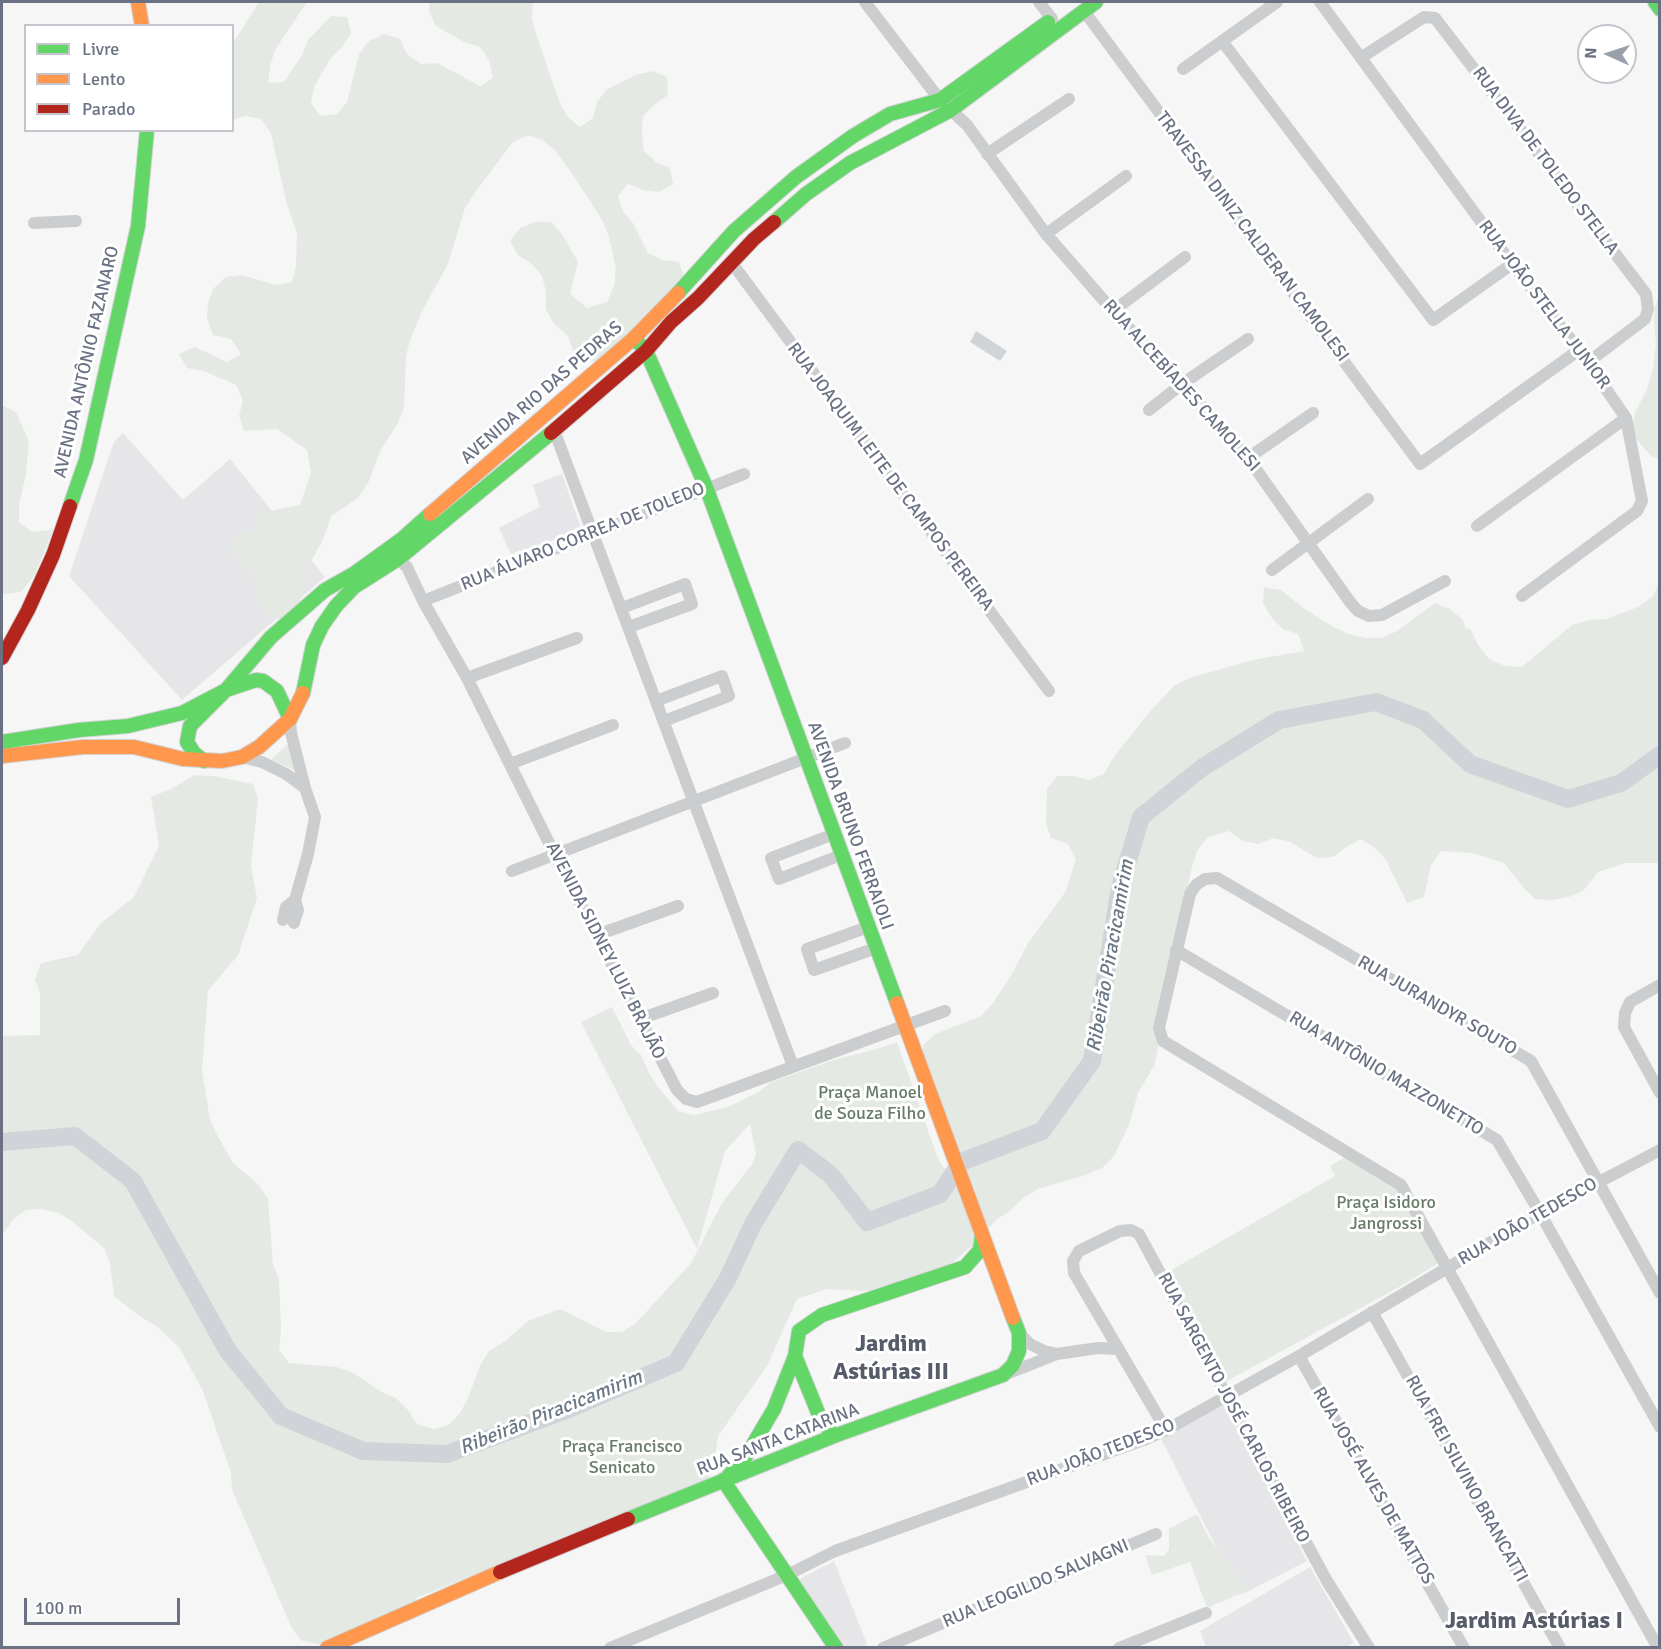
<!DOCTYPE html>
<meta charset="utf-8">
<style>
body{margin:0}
#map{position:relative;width:1661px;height:1649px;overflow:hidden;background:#f6f6f6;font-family:Signika,sans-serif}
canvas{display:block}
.frame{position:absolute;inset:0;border:3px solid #697183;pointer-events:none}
.legend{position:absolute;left:24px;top:24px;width:210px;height:108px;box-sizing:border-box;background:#fff;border:2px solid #c3c6cd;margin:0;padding:8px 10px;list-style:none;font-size:18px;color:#697183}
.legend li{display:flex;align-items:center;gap:12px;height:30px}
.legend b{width:30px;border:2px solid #c3c6cd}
.north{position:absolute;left:1577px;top:24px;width:60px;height:60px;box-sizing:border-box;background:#fff;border:2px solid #c3c6cd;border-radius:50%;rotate:273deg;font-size:16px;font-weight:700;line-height:24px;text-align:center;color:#697183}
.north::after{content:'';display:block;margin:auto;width:21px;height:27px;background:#9aa0ab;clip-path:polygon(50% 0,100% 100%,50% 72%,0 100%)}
.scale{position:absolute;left:24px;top:1598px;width:156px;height:27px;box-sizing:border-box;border:3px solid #697183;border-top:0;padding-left:8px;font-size:18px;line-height:21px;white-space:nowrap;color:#697183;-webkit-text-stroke:4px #fff;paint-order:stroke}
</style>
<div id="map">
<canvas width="1661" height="1649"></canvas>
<div class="frame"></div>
<ul class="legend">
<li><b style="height:8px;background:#63d668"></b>Livre</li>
<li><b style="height:8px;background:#ff974d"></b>Lento</li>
<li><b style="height:8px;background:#b3261e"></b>Parado</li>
</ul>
<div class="north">N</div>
<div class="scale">100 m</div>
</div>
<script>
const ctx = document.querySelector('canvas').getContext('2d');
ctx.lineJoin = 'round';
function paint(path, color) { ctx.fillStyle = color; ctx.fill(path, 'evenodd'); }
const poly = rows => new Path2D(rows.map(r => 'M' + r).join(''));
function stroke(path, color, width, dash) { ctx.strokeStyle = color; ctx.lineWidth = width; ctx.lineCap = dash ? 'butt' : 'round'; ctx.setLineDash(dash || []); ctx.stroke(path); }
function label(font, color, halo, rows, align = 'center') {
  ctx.font = font + ' Signika,sans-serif'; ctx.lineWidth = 6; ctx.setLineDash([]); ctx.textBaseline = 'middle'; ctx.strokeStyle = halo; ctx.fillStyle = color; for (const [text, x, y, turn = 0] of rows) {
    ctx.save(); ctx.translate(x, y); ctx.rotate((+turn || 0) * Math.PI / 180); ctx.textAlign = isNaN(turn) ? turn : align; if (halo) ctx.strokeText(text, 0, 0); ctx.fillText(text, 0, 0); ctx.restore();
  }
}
const built = poly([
 [123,433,183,500,230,459,325,577,182,700,69,576,110,453,114,442],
 [562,474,581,528,573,534,511,554,499,528,540,507,533,485],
 [1224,1405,1307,1561,1241,1595,1161,1439],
 [834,1561,867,1644,863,1647,830,1647,792,1583],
 [1310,1567,1354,1643,1344,1648,1206,1647,1200,1631]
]);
const green = poly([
 [259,2,307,2,275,50,270,66,268,83,284,82,302,55,308,40,331,16,347,17,351,33,342,47,330,59,314,87,311,103,320,116,337,114,347,102,359,54,369,41,384,34,400,39,407,54,421,64,437,63,480,86,493,78,489,60,480,47,464,42,436,26,429,11,430,2,533,2,532,18,536,34,559,101,567,116,580,127,593,118,597,102,607,89,636,75,653,71,667,77,668,95,654,105,643,116,642,134,644,151,656,162,670,168,673,184,659,192,643,190,628,184,618,196,623,211,633,223,648,253,663,260,679,262,684,277,605,360,589,362,573,351,568,336,554,324,546,309,546,292,542,276,532,264,518,255,510,241,520,228,535,222,551,222,562,234,578,262,570,294,587,308,607,302,614,286,616,269,609,237,602,220,575,178,555,150,542,140,528,135,513,142,474,194,465,208,448,264,422,311,410,340,406,356,404,408,398,423,380,451,369,481,358,498,331,516,323,540,310,563,303,594,296,609,281,619,265,615,259,600,258,584,250,570,237,559,229,545,240,533,254,530,259,513,300,505,311,473,307,450,277,429,244,431,239,416,243,400,236,385,204,371,187,368,179,354,195,347,227,362,241,354,231,339,213,335,207,318,208,302,214,288,226,277,242,275,276,285,292,282,296,266,297,233,286,201,271,133,261,119,245,116,233,120,233,43],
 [1659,296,1659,460,1651,456,1630,432,1635,413,1647,389,1653,369,1656,344,1654,322,1655,306],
 [2,405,16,412,29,441,26,474,19,505,19,522,32,532,50,530,54,528,34,576,21,592,5,594,2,594],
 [1659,583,1659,863,1626,863,1598,872,1584,890,1569,897,1551,900,1535,899,1524,888,1504,863,1472,853,1441,851,1431,865,1424,897,1407,903,1386,860,1375,848,1361,839,1346,847,1333,857,1317,858,1290,842,1274,838,1258,844,1243,841,1229,831,1208,837,1197,851,1192,867,1157,1032,1158,1048,1155,1064,1138,1093,1129,1125,1114,1156,1102,1168,1086,1175,1038,1189,1022,1199,1010,1211,996,1220,974,1244,942,1272,878,1289,862,1291,827,1289,797,1299,767,1366,718,1436,713,1469,705,1484,416,1598,418,1604,413,1620,332,1642,316,1644,300,1640,291,1626,232,1490,231,1473,203,1391,179,1347,155,1325,139,1316,114,1296,110,1263,104,1248,73,1222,59,1213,42,1209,26,1210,13,1219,2,1236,2,1036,40,1035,40,993,35,980,41,963,78,955,100,924,134,897,159,846,151,797,173,788,194,775,213,776,253,784,258,799,251,866,257,898,238,955,208,991,202,1070,210,1120,217,1135,233,1163,258,1184,268,1199,273,1264,279,1279,281,1329,279,1350,289,1363,337,1367,353,1373,382,1392,396,1398,408,1410,417,1424,434,1429,449,1425,460,1413,468,1398,480,1366,489,1351,504,1342,528,1321,560,1309,606,1332,622,1332,636,1323,691,1263,722,1203,752,1164,756,1155,750,1124,725,1151,697,1249,581,1022,612,1007,631,1045,642,1057,649,1073,658,1087,678,1111,694,1115,728,1107,759,1092,771,1082,834,1060,880,1048,897,1042,938,1159,947,1172,953,1188,968,1183,922,1061,923,1045,935,1034,981,1016,993,1003,1012,974,1027,945,1066,891,1076,859,1068,844,1051,838,1046,823,1047,789,1057,776,1073,776,1089,780,1104,774,1113,758,1152,709,1175,685,1189,678,1253,660,1304,651,1298,634,1283,629,1272,618,1263,603,1264,587,1281,590,1306,610,1333,627,1349,634,1365,638,1382,638,1397,631,1435,603,1450,609,1463,620,1465,627,1471,630,1478,645,1489,659,1505,666,1522,667,1572,625,1589,620,1606,619,1638,607,1653,596],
 [290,742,295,770,271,760],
 [1347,1156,1398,1187,1440,1262,1401,1286,1225,1382,1168,1272,1335,1176,1330,1166],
 [1197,1514,1209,1538,1249,1590,1207,1608,1190,1562,1152,1575,1145,1555,1164,1556,1169,1549,1169,1529]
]);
const water = poly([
 [976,331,1007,351,1000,361,970,342]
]);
const river = poly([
 [2,1142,75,1136,133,1181,228,1351,281,1416,363,1451,447,1454,569,1409,676,1363,728,1278,753,1224,798,1150,831,1175,867,1222,940,1194,961,1162,1042,1131,1092,1061,1120,887,1141,817,1203,767,1279,720,1376,702,1423,720,1470,764,1568,799,1621,783,1660,755]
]);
const street = poly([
 [865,2,940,100,967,125,1046,234,1113,311,1182,384,1248,458,1350,602,1358,611,1369,616,1382,615,1445,581],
 [1039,2,1052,19],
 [1320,2,1512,264,1579,350,1626,418,1642,501,1637,511,1522,596],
 [1084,11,1420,464,1579,350],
 [1222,41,1433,320,1512,264],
 [1362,57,1424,17,1435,18,1646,294,1648,309,1645,319,1587,363],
 [1183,69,1277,2],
 [987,154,1069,99],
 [34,223,76,221],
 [1046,234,1126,176],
 [732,263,1049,691],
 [1113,311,1185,257],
 [1149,410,1182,384,1248,339],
 [554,430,793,1066],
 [1248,458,1313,413],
 [1477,526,1626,418],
 [398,559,407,567,423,601,467,678,555,855,677,1090,686,1099,697,1102,945,1011],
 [1272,570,1368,499],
 [423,601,744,474],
 [622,608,685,584,692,604,629,627],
 [467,678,577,638],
 [656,701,722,676,729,696,664,721],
 [290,719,291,733,305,788,315,817,308,854,295,900],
 [242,757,262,762,286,774,305,788],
 [510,764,613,725],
 [834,834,771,858,779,879,841,855],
 [512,871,845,743],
 [283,920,286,907,295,900,298,910,294,923],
 [868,927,807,949,814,970,876,948],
 [597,935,678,906],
 [1176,950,1497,1140,1540,1213,1660,1427],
 [1660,985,1630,1002,1625,1013,1624,1027,1660,1093],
 [640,1019,713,993],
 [1372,1312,1560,1648],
 [1019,1333,1030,1344,1044,1351,1057,1354],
 [1299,1356,1464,1648],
 [1009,1373,1057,1354,1098,1348,1117,1349],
 [1166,1430,1074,1273,1073,1261,1079,1251,1120,1231,1131,1230,1139,1234,1327,1581,1369,1648],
 [610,1648,787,1575,835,1551,1146,1439,1166,1430,1299,1356,1540,1213,1660,1150],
 [883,1648,1156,1534],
 [1119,1648,1206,1613],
 [1658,1648,1401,1185,1163,1041,1159,1028,1190,894,1196,885,1205,879,1217,878,1531,1061,1660,1293]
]);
const fast = poly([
 [1655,2,1660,9],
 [774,222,806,194,850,163,951,110,1096,2],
 [678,293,734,231,796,177,853,136,890,114,940,100,1048,22],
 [634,338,646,351,706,487,897,1003],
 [70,506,86,460,138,226,147,130],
 [303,693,313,645,322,626,336,606,354,587,398,559,551,433],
 [2,742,79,730,128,726,182,713,226,690,271,637,325,590,355,573,402,539,430,514],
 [204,761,194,753,187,742,190,726,226,690,256,680,263,681,277,691,290,719],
 [795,1356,821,1420,834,1436],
 [729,1475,745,1458,774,1409,795,1356,799,1331,822,1315,965,1267,980,1250,982,1235],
 [723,1480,836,1648],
 [628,1519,834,1436,1003,1375,1013,1365,1019,1351,1019,1333,1013,1318]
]);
const slow = poly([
 [138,2,142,26],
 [430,514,634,338,678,293],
 [2,756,83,747,134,747,183,759,222,761,242,757,259,747,290,719,303,693],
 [897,1003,1013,1318],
 [327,1648,500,1572]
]);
const jam = poly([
 [551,433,646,351,671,322,698,298,754,239,774,222],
 [2,658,28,610,53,555,70,506],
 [500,1572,628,1519]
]);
const streetNames = [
 ["RUA DIVA DE TOLEDO STELLA",1545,161,53],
 ["TRAVESSA DINIZ CALDERAN CAMOLESI",1252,237,53],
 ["RUA JOÃO STELLA JUNIOR",1544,305,53],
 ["AVENIDA ANTÔNIO FAZANARO",87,362,-77],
 ["RUA ALCEBÍADES CAMOLESI",1181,386,48],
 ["AVENIDA RIO DAS PEDRAS",542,393,-41],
 ["RUA JOAQUIM LEITE DE CAMPOS PEREIRA",890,477,53],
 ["RUA ÁLVARO CORREA DE TOLEDO",583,537,-22],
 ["AVENIDA BRUNO FERRAIOLI",850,826,70],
 ["AVENIDA SIDNEY LUIZ BRAJÃO",605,951,63],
 ["RUA JURANDYR SOUTO",1437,1006,30],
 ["RUA ANTÔNIO MAZZONETTO",1386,1074,31],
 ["RUA JOÃO TEDESCO",1528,1222,-30],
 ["RUA SARGENTO JOSÉ CARLOS RIBEIRO",1233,1408,62],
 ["RUA SANTA CATARINA",778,1440,-21],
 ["RUA JOÃO TEDESCO",1101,1453,-21],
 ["RUA FREI SILVINO BRANCATTI",1466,1479,61],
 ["RUA JOSÉ ALVES DE MATTOS",1373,1486,60],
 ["RUA LEOGILDO SALVAGNI",1036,1584,-23]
];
const parkNames = [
 ["Praça Manoel",870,1093],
 ["de Souza Filho",870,1114],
 ["Praça Isidoro",1386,1203],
 ["Jangrossi",1386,1224],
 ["Praça Francisco",622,1447],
 ["Senicato",622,1468]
];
const waterNames = [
 ["Ribeirão Piracicamirim",1111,956,-80],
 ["Ribeirão Piracicamirim",551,1413,-22]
];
const districtNames = [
 ["Jardim",891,1345],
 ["Astúrias III",891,1373],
 ["Jardim Astúrias I",1534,1622]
];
paint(built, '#e6e6e8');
paint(green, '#e5e9e4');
paint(water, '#d0d4d8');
stroke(river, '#d0d4d8', 18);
stroke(fast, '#d2d2d4', 16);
stroke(slow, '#d2d2d4', 16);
stroke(jam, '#d2d2d4', 16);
stroke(street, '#cccdcf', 12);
stroke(fast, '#63d668', 14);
stroke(slow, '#ff974d', 14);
stroke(jam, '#b3261e', 14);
label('18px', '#697183', '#fff', streetNames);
label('18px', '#677b68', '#fff', parkNames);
label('italic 20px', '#6a7885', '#fff', waterNames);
label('bold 24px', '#565c69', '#fff', districtNames);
</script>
